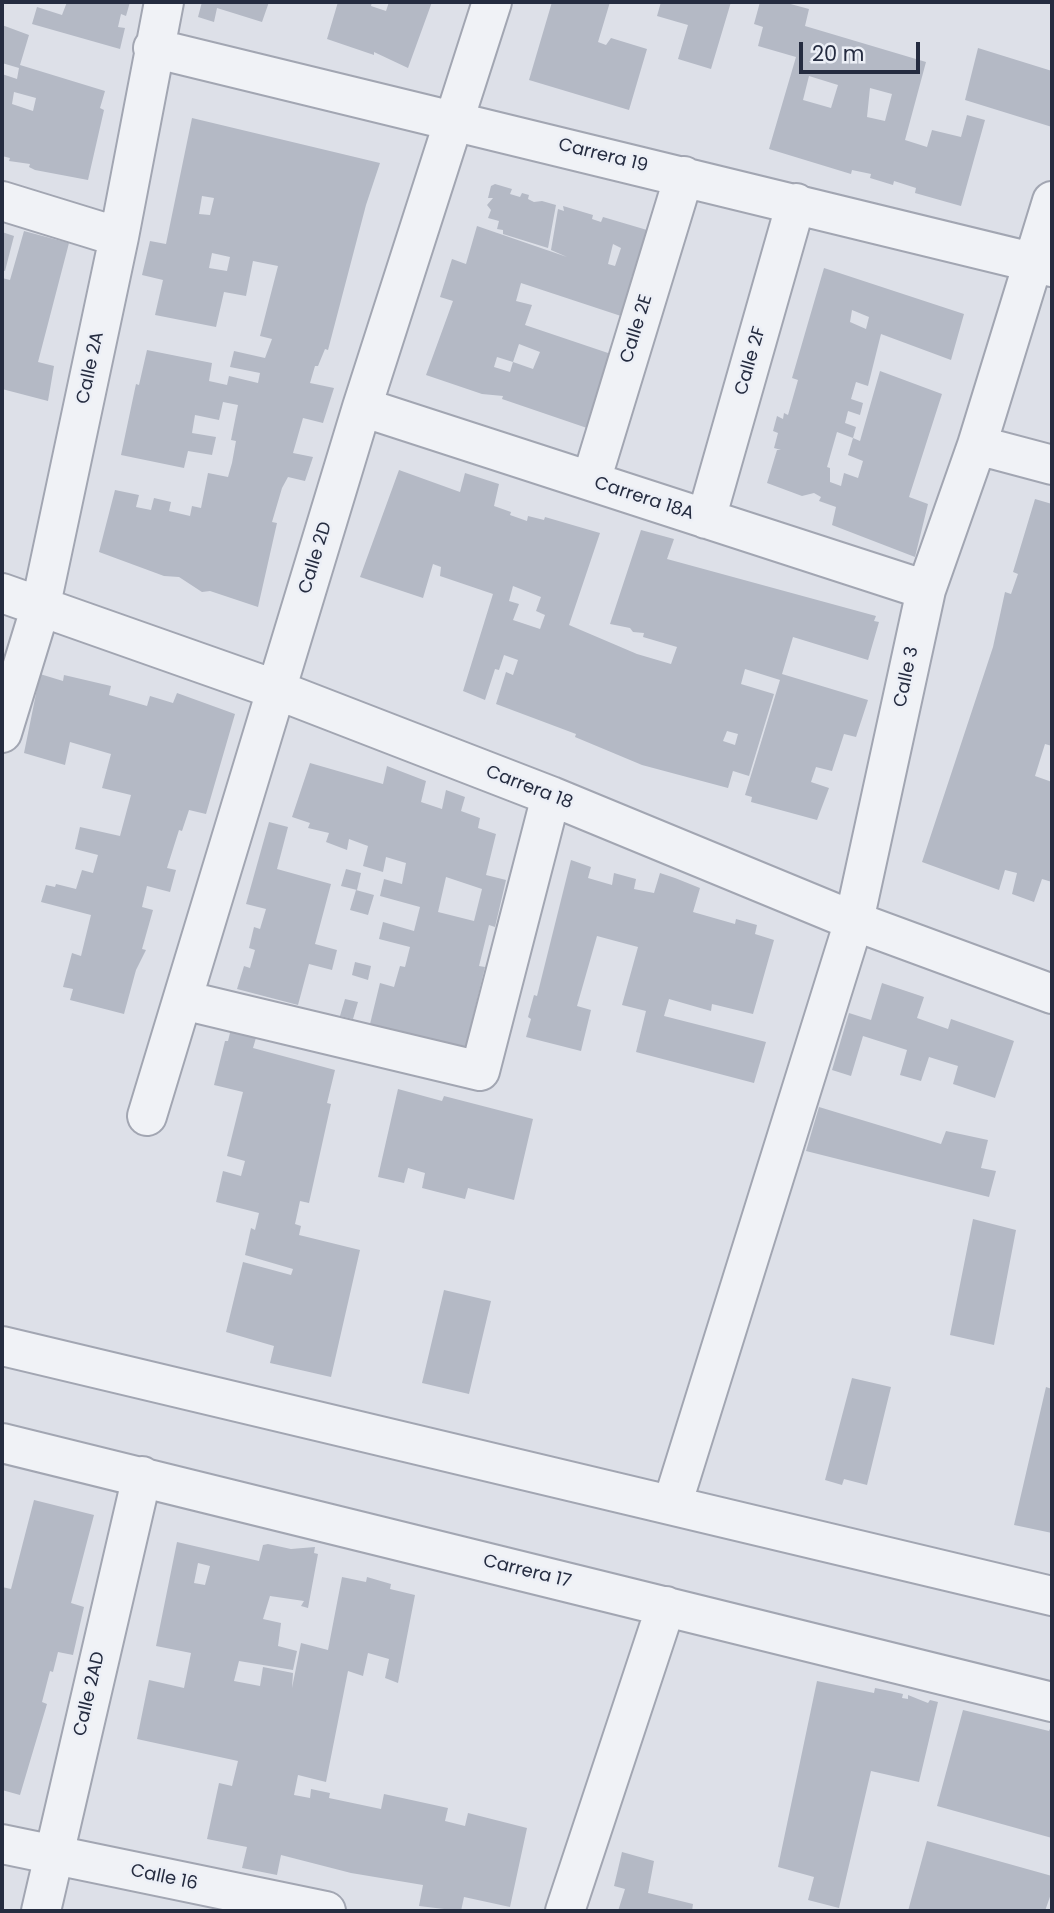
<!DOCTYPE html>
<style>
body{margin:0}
#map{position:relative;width:1054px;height:1913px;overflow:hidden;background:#dde0e8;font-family:Poppins,sans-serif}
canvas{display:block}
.frame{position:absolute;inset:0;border:4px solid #252c40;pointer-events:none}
.scale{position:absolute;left:799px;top:42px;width:121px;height:32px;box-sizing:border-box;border:4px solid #252c40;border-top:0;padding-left:9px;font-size:21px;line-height:24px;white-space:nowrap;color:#252c40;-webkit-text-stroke:5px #eceff6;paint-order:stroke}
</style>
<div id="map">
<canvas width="1054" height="1913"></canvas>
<div class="frame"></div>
<div class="scale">20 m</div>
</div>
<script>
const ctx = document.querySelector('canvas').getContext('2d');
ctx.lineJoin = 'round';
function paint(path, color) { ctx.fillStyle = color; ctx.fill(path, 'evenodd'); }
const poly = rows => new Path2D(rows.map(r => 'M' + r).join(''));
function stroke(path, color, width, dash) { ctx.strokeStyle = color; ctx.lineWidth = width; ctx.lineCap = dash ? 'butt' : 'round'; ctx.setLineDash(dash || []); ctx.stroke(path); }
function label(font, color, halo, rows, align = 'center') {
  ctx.font = font + ' Poppins,sans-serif'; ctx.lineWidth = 5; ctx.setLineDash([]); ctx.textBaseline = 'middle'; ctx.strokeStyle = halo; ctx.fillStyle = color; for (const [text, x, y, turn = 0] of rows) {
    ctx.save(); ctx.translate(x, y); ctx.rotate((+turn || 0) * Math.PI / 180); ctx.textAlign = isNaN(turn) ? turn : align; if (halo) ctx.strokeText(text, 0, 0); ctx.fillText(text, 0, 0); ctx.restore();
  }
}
const building = poly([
 [67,2,130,2,126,16,121,14,118,27,125,28,120,49,32,24,37,7,62,15],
 [202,2,269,2,262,22,217,8,214,22,198,17],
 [338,2,372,2,371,6,386,11,389,2,432,2,408,68,374,52,374,55,327,39],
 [552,2,610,2,598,42,606,45,611,38,647,49,629,110,529,80],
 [661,2,731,2,711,69,678,59,688,25,657,16],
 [760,2,783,2,809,9,805,26,926,62,905,140,927,147,932,130,961,137,967,115,985,120,961,206,915,193,916,188,894,181,893,185,870,178,871,174,852,170,851,174,769,149,796,57,758,46,763,27,754,24],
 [809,76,838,85,831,108,803,100],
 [870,88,892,94,885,121,867,117],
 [2,25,29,35,20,65,105,91,100,108,104,110,88,180,35,170,29,167,30,164,9,161,10,158,2,156,2,74,17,79,19,68,2,63],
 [14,92,36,98,33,111,12,104],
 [978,48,1052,71,1052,127,965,100],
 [192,118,380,163,366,205,328,350,325,349,318,366,315,366,310,383,334,388,323,423,303,418,293,453,313,457,305,481,288,477,282,488,272,522,277,523,258,607,210,591,202,592,179,577,164,576,99,552,115,490,139,495,136,507,151,510,154,498,171,502,169,511,190,516,192,506,201,508,208,473,228,477,232,463,236,441,231,440,238,405,223,402,219,420,195,415,192,433,216,437,212,455,188,451,184,468,121,455,136,384,139,385,147,350,212,363,209,381,227,385,229,376,258,383,260,373,230,367,234,351,265,358,272,339,260,336,278,266,253,261,246,296,224,292,216,327,155,315,163,280,142,275,150,241,166,244],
 [202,196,214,198,210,215,199,214],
 [212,253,230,257,227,271,209,268],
 [495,184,512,189,510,194,520,197,522,193,529,195,528,199,534,202,542,201,556,205,548,248,503,234,503,230,497,229,499,221,488,218,491,210,487,205,493,198,488,198,491,186],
 [563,206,593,215,592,219,601,222,603,217,647,230,649,234,633,278,631,276,632,278,638,282,624,317,521,283,516,301,532,305,525,325,611,354,587,428,502,399,503,396,482,394,426,375,453,301,440,297,452,259,466,264,477,226,567,257,551,250,558,209,564,211],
 [613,244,621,248,615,266,608,264],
 [519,344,540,352,533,369,513,362,510,372,494,367,497,357,513,362],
 [24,231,69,243,38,362,54,366,48,401,2,389,2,278,10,280],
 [2,232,14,236,5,271,2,270],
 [824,268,964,314,951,360,881,334,868,386,856,382,851,399,863,403,860,415,848,411,845,423,856,427,853,438,860,441,880,371,942,394,909,497,928,504,915,557,832,525,836,507,819,501,821,497,814,493,802,496,767,483,777,450,781,450,774,448,778,433,773,431,777,416,783,419,784,413,788,415,798,380,792,378],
 [852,310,869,317,866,329,850,322],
 [837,432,853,438,848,455,863,461,858,478,844,473,841,486,830,482,830,468,827,467],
 [399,470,460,492,465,473,499,484,494,506,511,512,510,515,527,521,528,516,544,520,545,517,600,533,569,625,637,654,671,664,677,647,643,637,644,633,633,632,630,628,610,624,641,530,674,539,667,559,876,616,874,621,879,622,868,660,793,637,782,674,868,700,856,737,844,734,832,771,816,767,811,782,829,788,817,820,751,802,752,797,745,795,780,680,745,669,741,684,774,694,749,776,733,771,728,788,642,765,575,737,576,734,496,704,506,672,513,675,518,660,504,655,499,670,495,669,485,700,463,691,493,594,440,576,441,567,433,564,423,598,360,577],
 [513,586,541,597,536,611,545,615,540,629,513,620,519,604,509,601],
 [727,731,738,734,735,745,723,741],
 [1035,499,1052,504,1052,746,1045,744,1035,776,1052,782,1052,882,1042,879,1034,902,1012,894,1017,873,1005,870,999,890,922,862,993,647,1005,592,1011,594,1018,574,1013,572],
 [40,674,63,681,64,675,111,686,109,695,147,706,150,696,173,703,177,693,235,714,206,814,189,810,182,831,179,830,167,868,176,870,170,892,147,886,142,907,153,910,142,949,146,950,136,970,124,1014,70,1000,73,989,63,987,72,953,81,956,91,915,41,902,46,885,55,887,56,884,76,889,82,870,93,873,98,855,75,849,80,827,120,836,131,795,102,788,111,754,70,742,65,765,24,753],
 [310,763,383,784,387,766,426,781,421,802,442,809,446,790,465,797,461,811,480,818,478,828,496,834,486,875,506,880,495,927,489,925,479,966,485,967,465,1049,370,1024,380,983,394,987,400,966,405,967,410,947,379,939,383,922,414,931,420,907,380,896,384,879,402,884,406,863,386,857,383,872,363,866,368,846,349,839,347,850,326,842,329,833,308,828,310,823,292,817],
 [446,877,482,889,474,921,438,912],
 [269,822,288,827,277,869,331,884,315,944,337,950,332,970,309,964,298,1005,237,989,244,966,250,968,255,950,249,948,254,927,260,929,266,909,246,904],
 [571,860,591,867,588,878,612,885,614,873,636,879,634,889,654,893,660,873,675,878,700,888,693,912,735,924,736,919,757,925,755,934,774,940,753,1014,712,1004,711,1011,669,999,664,1016,766,1042,754,1083,636,1052,646,1011,622,1005,638,947,597,936,577,1006,591,1010,581,1051,526,1037,531,1019,528,1017,534,995,537,996],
 [346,869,361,873,357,890,341,886],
 [356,890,374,895,368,915,350,910],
 [355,962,371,966,368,980,352,975],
 [882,983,924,997,917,1018,948,1029,951,1019,1014,1041,995,1098,953,1084,958,1066,929,1057,921,1081,900,1075,907,1050,863,1036,851,1076,832,1070,849,1013,871,1020],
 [345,999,358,1002,353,1019,340,1016],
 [232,1025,258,1031,253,1048,335,1070,327,1103,331,1104,309,1203,300,1201,295,1224,301,1226,299,1235,360,1250,331,1377,270,1363,274,1346,226,1332,243,1262,291,1275,293,1269,245,1255,251,1228,255,1230,259,1213,216,1202,223,1171,241,1176,245,1161,227,1156,243,1092,214,1085,225,1041,228,1041],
 [398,1089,442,1101,444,1096,533,1119,514,1200,468,1188,465,1199,422,1188,425,1173,408,1168,404,1183,378,1177],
 [819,1107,941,1144,946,1131,988,1140,981,1168,996,1171,989,1197,806,1151],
 [973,1219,1016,1230,994,1345,950,1335],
 [444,1290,491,1301,469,1394,422,1383],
 [852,1378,891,1387,867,1485,844,1479,842,1485,825,1480],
 [1046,1387,1052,1389,1052,1533,1014,1525],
 [34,1500,94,1515,71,1603,84,1607,73,1655,58,1652,53,1672,50,1671,42,1702,47,1704,20,1795,2,1790,2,1587,11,1589],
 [177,1542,259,1561,263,1545,268,1544,291,1549,315,1547,314,1553,318,1554,308,1608,301,1606,304,1601,270,1596,263,1619,281,1623,278,1646,297,1651,293,1670,239,1661,234,1681,260,1686,263,1667,293,1673,292,1688,301,1643,328,1650,342,1577,366,1582,367,1577,391,1584,390,1589,415,1595,398,1683,385,1678,389,1659,368,1653,363,1676,348,1671,326,1782,298,1775,294,1795,310,1798,311,1789,330,1793,329,1798,381,1809,384,1794,448,1808,445,1821,465,1826,468,1813,527,1828,510,1907,464,1897,461,1911,419,1906,423,1885,351,1873,281,1855,277,1875,242,1868,247,1847,207,1839,219,1783,232,1786,238,1761,137,1739,149,1680,184,1688,191,1653,156,1646],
 [198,1563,210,1566,205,1585,194,1583],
 [817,1681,874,1693,875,1688,890,1691,903,1694,902,1698,908,1699,908,1695,928,1703,930,1700,938,1702,919,1782,871,1771,839,1908,808,1900,814,1877,778,1867],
 [963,1710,1049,1731,1052,1724,1052,1838,937,1806],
 [927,1841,1052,1876,1052,1891,1045,1911,908,1911],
 [622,1852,654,1861,648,1893,693,1904,692,1911,618,1911,625,1889,614,1886]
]);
const minor = poly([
 [153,48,1052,267],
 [2,201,119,237],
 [362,407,926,590],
 [977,445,1052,465],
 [591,481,684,176],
 [706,519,796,203],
 [2,593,277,690,551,796,854,921,1052,994],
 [2,733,40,609,119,237,164,2],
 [183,1000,480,1071,551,796],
 [147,1116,362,407,492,2],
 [2,1346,1052,1596],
 [2,1443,1052,1702],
 [672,1505,854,921,926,590,977,445,1052,201],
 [2,1844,326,1911],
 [41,1911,142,1476],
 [565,1911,666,1606]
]);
const streetNames = [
 ["Carrera 19",603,156,14],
 ["Calle 2E",637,329,-73],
 ["Calle 2F",751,361,-74],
 ["Calle 2A",91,368,-78],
 ["Carrera 18A",644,499,18],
 ["Calle 2D",316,558,-73],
 ["Calle 3",907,677,-78],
 ["Carrera 18",529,788,21],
 ["Carrera 17",527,1572,14],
 ["Calle 2AD",90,1694,-77],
 ["Calle 16",164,1878,12]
];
paint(building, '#b4b9c5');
stroke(minor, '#a2a6b2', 42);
stroke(minor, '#f0f2f6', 38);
label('18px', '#252c40', '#eceff6', streetNames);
</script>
